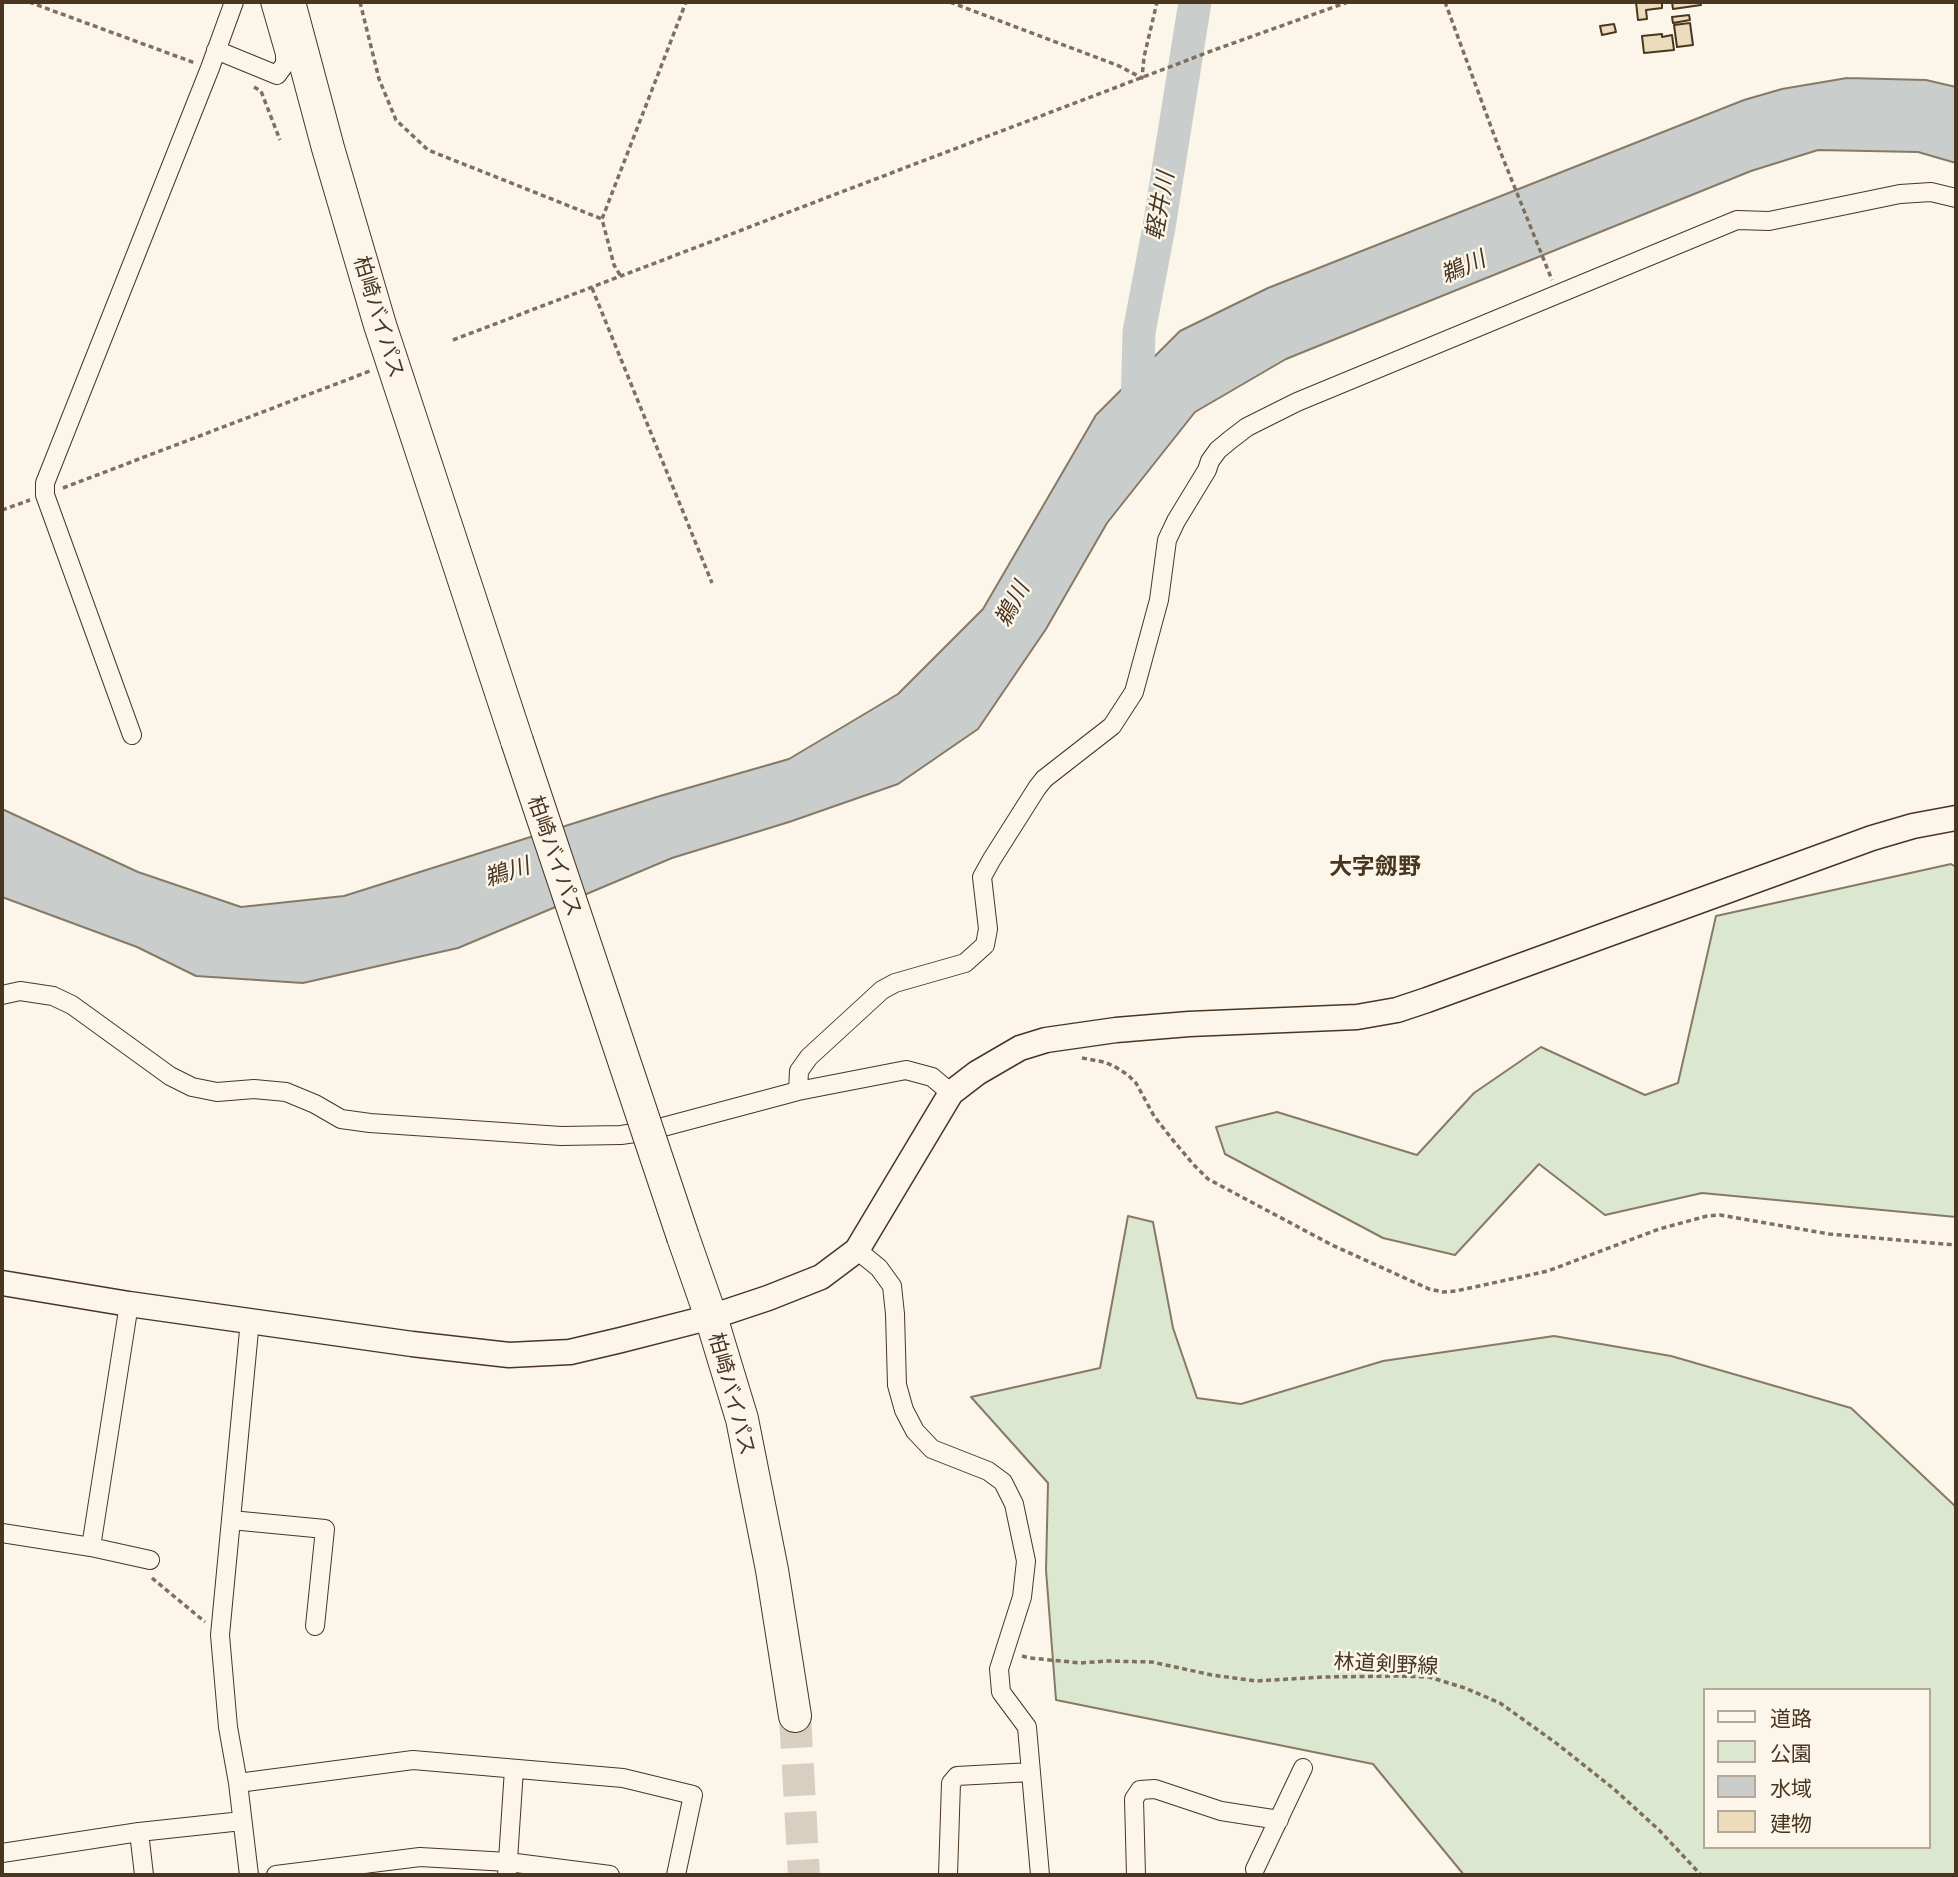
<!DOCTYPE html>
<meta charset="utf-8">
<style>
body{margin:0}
#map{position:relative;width:1958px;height:1877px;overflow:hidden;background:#fbf6e9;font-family:Ubuntu,"Noto Sans JP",sans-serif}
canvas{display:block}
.frame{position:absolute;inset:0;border:4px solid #4a3520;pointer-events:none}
.legend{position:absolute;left:1703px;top:1688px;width:228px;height:161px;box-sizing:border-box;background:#fbf6e9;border:2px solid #b4a999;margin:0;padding:9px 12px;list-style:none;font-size:21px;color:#4a3520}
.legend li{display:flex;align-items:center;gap:14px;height:35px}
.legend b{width:35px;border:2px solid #b4a999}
</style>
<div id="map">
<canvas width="1958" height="1877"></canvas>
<div class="frame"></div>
<ul class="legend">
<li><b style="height:9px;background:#fbf6e9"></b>道路</li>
<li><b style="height:19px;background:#dce7d0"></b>公園</li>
<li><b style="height:19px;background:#c9cecd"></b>水域</li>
<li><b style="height:19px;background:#ecdcbc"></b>建物</li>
</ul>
</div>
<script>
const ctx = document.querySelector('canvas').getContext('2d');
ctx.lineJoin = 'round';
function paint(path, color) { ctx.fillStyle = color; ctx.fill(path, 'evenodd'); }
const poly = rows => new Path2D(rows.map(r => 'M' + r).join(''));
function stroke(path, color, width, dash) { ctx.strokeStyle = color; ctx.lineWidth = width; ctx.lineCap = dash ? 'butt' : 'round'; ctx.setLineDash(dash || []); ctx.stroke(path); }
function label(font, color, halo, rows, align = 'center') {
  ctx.font = font + ' Ubuntu,"Noto Sans JP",sans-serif'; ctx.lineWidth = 5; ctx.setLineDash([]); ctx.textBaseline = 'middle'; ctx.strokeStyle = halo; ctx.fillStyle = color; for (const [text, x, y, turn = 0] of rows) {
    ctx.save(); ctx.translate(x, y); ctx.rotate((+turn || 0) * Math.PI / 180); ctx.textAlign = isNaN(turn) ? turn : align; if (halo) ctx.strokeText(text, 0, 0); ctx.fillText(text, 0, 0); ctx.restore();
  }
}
const green = poly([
 [1951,864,1956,867,1956,1217,1702,1193,1605,1215,1539,1164,1455,1255,1383,1238,1225,1154,1216,1127,1277,1112,1417,1155,1474,1093,1541,1047,1645,1095,1678,1083,1716,916,1951,864],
 [1128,1216,1153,1222,1173,1328,1197,1398,1241,1404,1383,1361,1554,1336,1671,1356,1851,1408,1956,1507,1956,1875,1464,1875,1373,1764,1056,1700,1046,1570,1048,1483,971,1397,1100,1368,1128,1216],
 [1704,1690,1928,1690,1928,1847,1704,1847,1704,1690]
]);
const water = poly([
 [1847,78,1926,80,1956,87,1956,163,1918,152,1818,150,1751,171,1286,359,1195,412,1107,523,1046,629,978,729,898,784,789,822,672,858,458,948,303,983,196,976,137,947,2,897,2,809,138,872,241,907,344,896,660,796,789,759,898,694,983,609,1096,415,1180,331,1268,288,1744,100,1782,89,1847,78]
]);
const river = poly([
 [1137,411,1139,332,1159,227,1195,2]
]);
const building = poly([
 [1636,2,1662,2,1662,8,1646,10,1647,19,1638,20,1636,2],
 [1672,2,1700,2,1701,5,1673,9,1672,2],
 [1689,15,1690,20,1673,23,1672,17,1689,15],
 [1690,23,1693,45,1677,47,1674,25,1690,23],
 [1614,24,1616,32,1602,35,1600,26,1614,24],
 [1662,34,1662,37,1672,35,1674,50,1644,53,1642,36,1662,34]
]);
const highwayTunnel = poly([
 [795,1716,804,1875]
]);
const path = poly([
 [29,2,195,63],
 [360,2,379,79,396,120,428,150,602,219],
 [950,2,1119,66,1142,78,1144,57,1157,2],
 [1445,2,1500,151,1552,280],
 [254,87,261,91,280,140],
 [620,275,614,265,602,219,686,2],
 [592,288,712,583],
 [453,340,1214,50,1348,2],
 [63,488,370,371],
 [2,510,30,500],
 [1082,1058,1104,1062,1114,1066,1128,1075,1136,1083,1154,1116,1172,1139,1193,1164,1208,1179,1332,1245,1429,1289,1443,1292,1456,1291,1548,1271,1659,1229,1707,1216,1720,1215,1829,1234,1956,1245],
 [152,1578,205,1622],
 [1022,1656,1030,1658,1081,1663,1106,1661,1152,1662,1212,1675,1256,1681,1324,1677,1398,1676,1429,1677,1465,1688,1500,1703,1556,1743,1614,1789,1659,1830,1701,1875]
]);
const street = poly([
 [216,50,277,75,285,64,285,54,270,2],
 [132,735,45,495,45,483,210,68,234,2],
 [2,995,20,991,53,996,72,1005,170,1076,192,1087,217,1092,254,1089,286,1092,315,1104,341,1119,370,1123,561,1136,621,1135,648,1131,798,1091,906,1070,932,1077,951,1093],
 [798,1091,799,1071,809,1057,882,990,895,983,965,963,985,945,988,929,982,877,992,859,1037,788,1044,779,1112,726,1134,692,1159,600,1167,540,1176,521,1207,470,1210,461,1218,450,1230,440,1247,427,1297,402,1737,220,1769,221,1900,194,1931,192,1956,198],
 [857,1250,879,1268,892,1286,895,1314,897,1385,904,1410,915,1431,932,1449,988,1471,1003,1482,1014,1504,1026,1561,1022,1597,999,1669,1001,1692,1027,1727,1040,1875],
 [231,1520,325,1529,315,1626],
 [2,1533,91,1547,129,1304],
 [91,1547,150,1560],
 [238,1783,413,1760,623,1778,693,1795,676,1875],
 [139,1832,144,1875],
 [2,1853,139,1832,242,1821],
 [1255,1869,1303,1768],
 [249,1875,238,1783,228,1727,220,1635,250,1320],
 [276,1875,420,1857,508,1862,610,1875],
 [507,1875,514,1769],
 [948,1875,951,1783,957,1776,1031,1772],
 [1136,1875,1134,1799,1140,1790,1155,1789,1221,1811,1279,1820]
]);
const secondary = poly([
 [2,1283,129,1304,412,1344,509,1355,570,1352,621,1340,711,1317,768,1298,821,1277,857,1250,951,1093,977,1073,1020,1048,1046,1040,1116,1030,1189,1024,1357,1017,1397,1010,1427,1000,1872,838,1913,826,1956,818]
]);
const highway = poly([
 [289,2,328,148,380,325,517,741],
 [683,1237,711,1317,742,1419,772,1570,795,1716]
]);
const highwayBridge = poly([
 [517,741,683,1237]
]);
const streetNames = [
 ["柏崎バイパス",379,317,73],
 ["柏崎バイパス",555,856,71],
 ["柏崎バイパス",732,1394,75],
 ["林道剣野線",1386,1664,3]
];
const waterNames = [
 ["軽井川",1160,206,-80],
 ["鵜川",1463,267,-24],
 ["鵜川",1012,604,-62],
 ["鵜川",507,872,-18]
];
const neighbourhoodNames = [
 ["大字劔野",1375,866]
];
paint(green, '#dce7d0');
stroke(green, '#887966', 2);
paint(water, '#c9cecd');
stroke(water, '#887966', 2);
stroke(river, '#c9cecd', 33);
paint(building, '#ecdcbc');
stroke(building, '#4a3520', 2);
stroke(highwayTunnel, '#d8cfc1', 32, [32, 16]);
stroke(street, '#4a3520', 20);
stroke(secondary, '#4a3520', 27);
stroke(highway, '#4a3520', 34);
stroke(path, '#7f6f5c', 3.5, [5, 3.5]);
stroke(street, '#fbf6e9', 18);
stroke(secondary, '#fbf6e9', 24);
stroke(highway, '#fbf6e9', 32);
stroke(highwayBridge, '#4a3520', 34, []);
stroke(highwayBridge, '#fbf6e9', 32);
label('21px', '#4a3520', '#fbf6e9', streetNames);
label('italic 23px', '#4a3520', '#fbf6e9', waterNames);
label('bold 23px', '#4a3520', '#fbf6e9', neighbourhoodNames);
</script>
